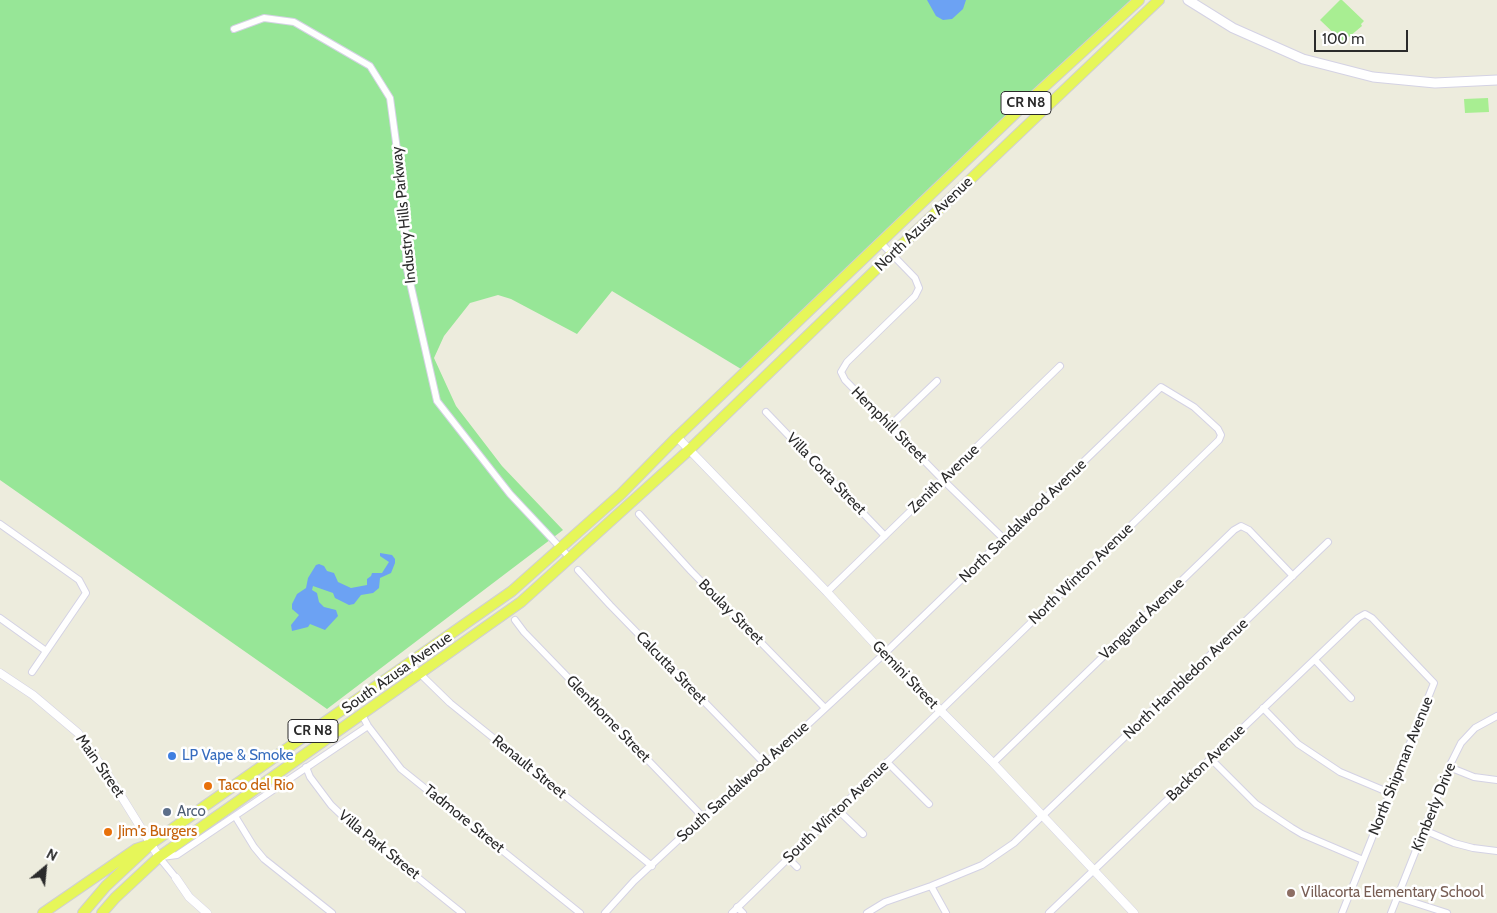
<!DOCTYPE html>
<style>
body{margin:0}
#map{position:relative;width:1497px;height:913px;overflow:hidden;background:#edecdd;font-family:Cabin,sans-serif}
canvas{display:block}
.north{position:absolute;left:20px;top:843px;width:50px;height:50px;-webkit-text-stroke:4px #fff;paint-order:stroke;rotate:28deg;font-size:14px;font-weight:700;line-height:20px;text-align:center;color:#2b2b2b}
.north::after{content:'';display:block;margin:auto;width:18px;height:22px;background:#2b2b2b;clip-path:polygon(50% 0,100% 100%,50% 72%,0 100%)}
.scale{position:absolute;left:1314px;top:30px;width:94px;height:22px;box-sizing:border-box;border:2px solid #2b2b2b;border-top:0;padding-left:6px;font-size:15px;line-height:18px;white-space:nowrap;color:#2b2b2b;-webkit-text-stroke:4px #fff;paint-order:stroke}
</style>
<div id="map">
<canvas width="1497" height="913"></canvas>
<div class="north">N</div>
<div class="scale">100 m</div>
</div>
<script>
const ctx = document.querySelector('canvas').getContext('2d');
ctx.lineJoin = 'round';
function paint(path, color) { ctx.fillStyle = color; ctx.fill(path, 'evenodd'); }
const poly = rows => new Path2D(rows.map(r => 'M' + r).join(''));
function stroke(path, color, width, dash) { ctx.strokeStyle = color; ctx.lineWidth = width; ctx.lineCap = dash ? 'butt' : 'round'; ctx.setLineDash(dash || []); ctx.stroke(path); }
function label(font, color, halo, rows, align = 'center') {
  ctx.font = font + ' Cabin,sans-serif'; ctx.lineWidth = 5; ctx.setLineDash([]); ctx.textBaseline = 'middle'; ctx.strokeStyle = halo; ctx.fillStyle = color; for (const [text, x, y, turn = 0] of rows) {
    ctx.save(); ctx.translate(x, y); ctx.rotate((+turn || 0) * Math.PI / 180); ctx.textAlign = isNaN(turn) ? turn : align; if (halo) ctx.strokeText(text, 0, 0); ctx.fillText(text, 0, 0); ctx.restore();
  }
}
const green = poly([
 [0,0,1131,0,741,369,612,291,577,334,511,299,498,295,470,303,444,336,434,358,456,406,502,466,563,530,327,709,0,480]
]);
const pitch = poly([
 [1340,0,1342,0,1364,21,1361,24,1362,26,1343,42,1320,20],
 [1488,98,1489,112,1465,113,1464,99]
]);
const water = poly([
 [927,0,966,0,963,9,952,19,943,20,936,16],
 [380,553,392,555,395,559,395,563,391,573,380,578,379,588,373,593,361,595,354,604,349,605,335,598,333,593,313,586,312,590,317,593,319,602,324,607,336,610,338,616,325,630,310,624,308,627,292,631,291,625,299,615,292,609,292,604,297,594,306,588,308,578,316,565,319,564,324,566,327,571,334,573,338,582,351,588,367,585,367,579,371,576,372,573,382,573,389,562,380,556]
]);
const minor = poly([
 [234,29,264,18,294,22,370,66,390,98,403,194,407,269,437,401,510,494,570,558],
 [881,243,915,278,919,288,915,296,847,362,841,372,845,380,943,480,1004,539],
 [766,412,885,536],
 [891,425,937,381],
 [639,514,691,571,825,708],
 [0,524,79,580,86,593,32,672],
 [578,570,610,605,765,764],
 [827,592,1060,366],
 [0,618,46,651],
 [515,620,524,632,703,817],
 [1315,660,1351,698],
 [410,664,450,703,652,866],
 [1263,708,1298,744,1340,772,1390,793],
 [361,713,368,726,401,769,580,913],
 [1211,759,1256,804,1292,828,1302,834,1363,860],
 [887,762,929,804],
 [993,763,1234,530,1241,526,1249,530,1293,576],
 [306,767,310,777,331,805,351,824,462,913],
 [1449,767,1474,777,1497,780],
 [838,810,863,834],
 [235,816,254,847,264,859,332,913],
 [1424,830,1454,843,1473,848,1497,851],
 [159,857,176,878],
 [162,857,177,855,368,726],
 [789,859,797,867],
 [931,886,946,913],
 [1397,897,1447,913],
 [737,907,743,913],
 [605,913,634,881,703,817,765,764,884,654,1161,387,1194,407,1218,429,1221,435,1219,440,732,913],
 [867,913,885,902,931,886,982,865,1014,843,1328,542],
 [1049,913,1358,618,1365,614,1372,618,1434,683,1342,913],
 [1391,913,1449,767,1461,743,1475,728,1497,716]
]);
const tertiary = poly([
 [677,437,827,592,884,654,993,763,1134,913],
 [0,673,33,695,78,733,110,778,159,857],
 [176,878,189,897,207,913]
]);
const secondary = poly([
 [1188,0,1233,28,1303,59,1373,77,1435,83,1497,80]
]);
const primary = poly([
 [43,913,136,849,148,845],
 [83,913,106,886,152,843,512,591,621,494,677,437,1019,110,1139,0],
 [102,913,115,898,159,857,521,602,689,450,892,254,1159,0]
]);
const markers = [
 [172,756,5,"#3f7fe0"],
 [208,786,5,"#e8710a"],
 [167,812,5,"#5c6f8a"],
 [108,832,5,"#e8710a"],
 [1291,893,5,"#8d6e63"]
];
const shields = [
 [1026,103,50],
 [313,731,50]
];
const shieldNames = [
 ["CR N8",1026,103],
 ["CR N8",313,731]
];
const streetNames = [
 ["Industry Hills Parkway",404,215,-96],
 ["North Azusa Avenue",924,224,-44],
 ["Hemphill Street",889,425,45],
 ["Villa Corta Street",826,474,46],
 ["Zenith Avenue",944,479,-44],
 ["North Sandalwood Avenue",1023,521,-44],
 ["North Winton Avenue",1081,574,-44],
 ["Boulay Street",731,612,45],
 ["Vanguard Avenue",1142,619,-44],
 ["Calcutta Street",671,668,46],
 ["South Azusa Avenue",397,673,-35],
 ["Gemini Street",905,675,46],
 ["North Hambledon Avenue",1186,679,-44],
 ["Glenthorne Street",608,719,46],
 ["Backton Avenue",1206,763,-44],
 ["Main Street",100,766,55],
 ["North Shipman Avenue",1401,766,-68],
 ["Renault Street",529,767,39],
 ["South Sandalwood Avenue",743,782,-42],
 ["Kimberly Drive",1434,807,-68],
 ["South Winton Avenue",836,812,-44],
 ["Tadmore Street",464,819,39],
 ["Villa Park Street",379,845,39]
];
const shopNames = [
 ["LP Vape & Smoke",182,756]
];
const foodNames = [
 ["Taco del Rio",218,786],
 ["Jim's Burgers",118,832]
];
const serviceNames = [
 ["Arco",177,812]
];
const educationNames = [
 ["Villacorta Elementary School",1301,893]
];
paint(green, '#97e697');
paint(pitch, '#a8ee92');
paint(water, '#6ca2f3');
stroke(minor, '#d4d2e4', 8);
stroke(tertiary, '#d4d2e4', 9);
stroke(secondary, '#d4d2e4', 11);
stroke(primary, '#d0d0d0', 12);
stroke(minor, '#fff', 6);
stroke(tertiary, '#fff', 8);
stroke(secondary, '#fff', 9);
stroke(primary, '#e6f659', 10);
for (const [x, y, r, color] of markers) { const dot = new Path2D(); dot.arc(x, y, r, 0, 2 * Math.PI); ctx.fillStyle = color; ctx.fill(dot); stroke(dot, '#fff', 2); }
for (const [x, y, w] of shields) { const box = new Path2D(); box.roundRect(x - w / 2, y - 11.5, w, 23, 4); ctx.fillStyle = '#fff'; ctx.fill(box); stroke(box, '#2b2b2b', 1); }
label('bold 14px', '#2b2b2b', null, shieldNames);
label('15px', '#2b2b2b', '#fff', streetNames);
label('15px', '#366cbe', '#fff', shopNames, 'left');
label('15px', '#c56008', '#fff', foodNames, 'left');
label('15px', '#4e5e75', '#fff', serviceNames, 'left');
label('15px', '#785e54', '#fff', educationNames, 'left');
</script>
